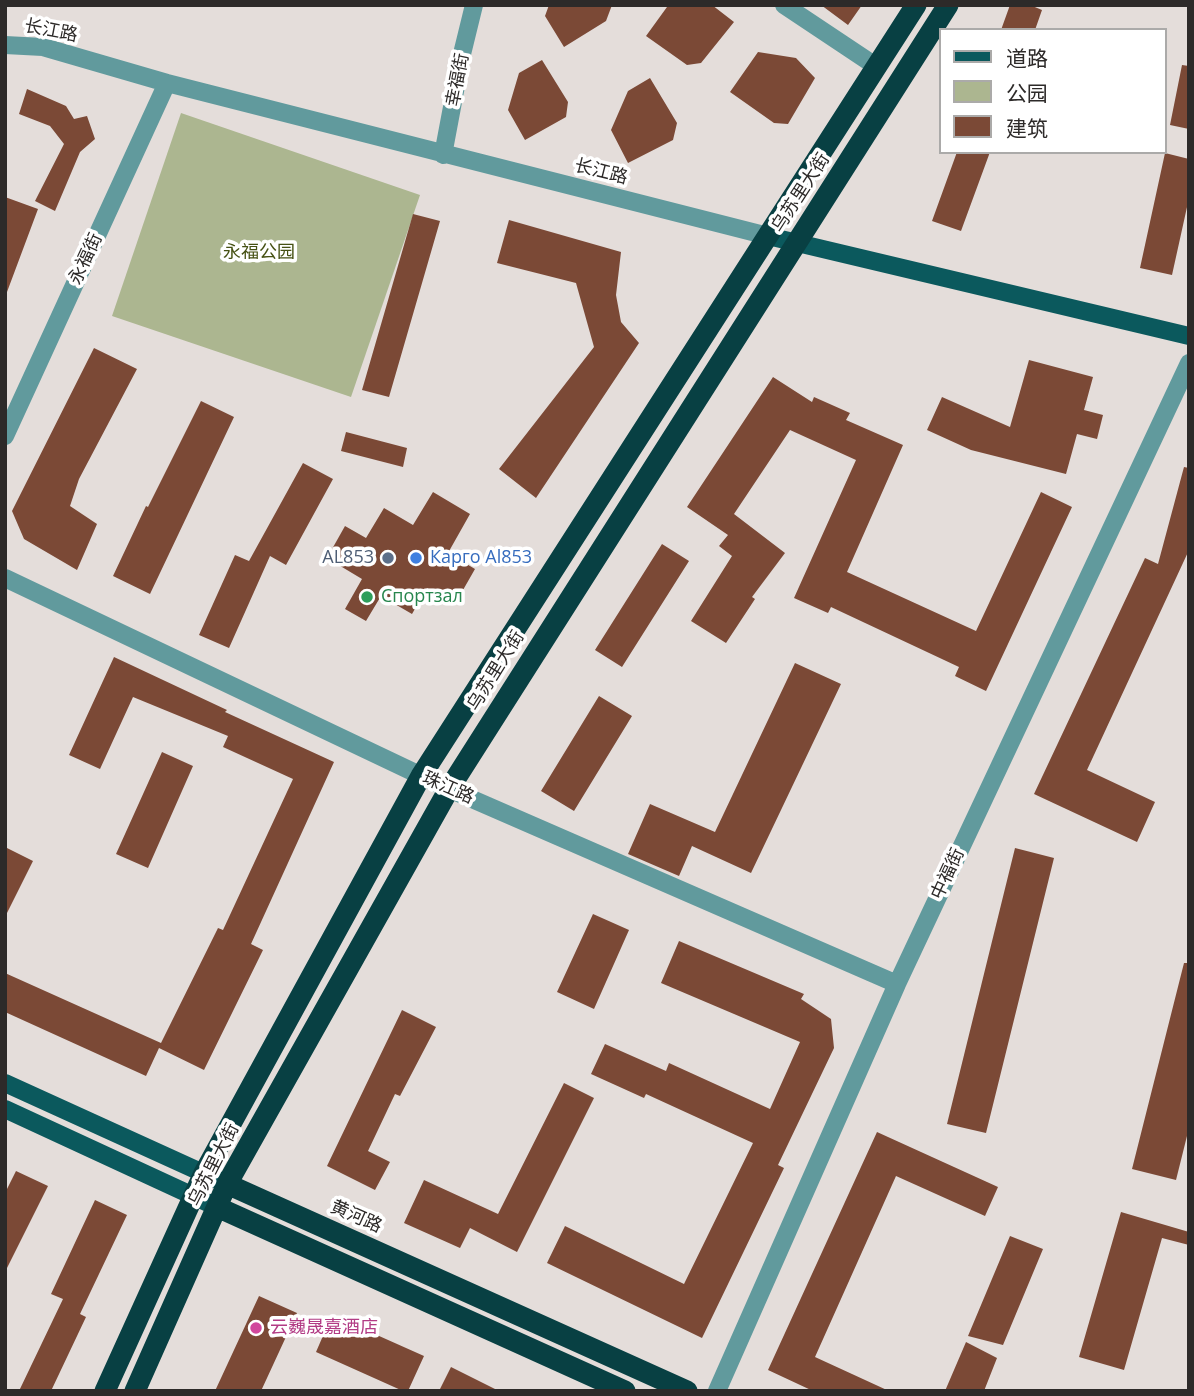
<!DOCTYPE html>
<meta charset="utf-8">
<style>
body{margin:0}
#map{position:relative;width:1194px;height:1396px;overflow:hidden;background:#e4ddda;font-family:"Open Sans","Noto Sans SC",sans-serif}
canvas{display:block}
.frame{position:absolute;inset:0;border:7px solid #2d2a29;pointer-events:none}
.legend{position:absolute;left:939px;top:28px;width:228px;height:126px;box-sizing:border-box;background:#fff;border:2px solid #abaaa9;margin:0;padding:9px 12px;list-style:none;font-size:21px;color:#2d2a29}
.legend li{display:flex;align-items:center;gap:14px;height:35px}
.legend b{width:35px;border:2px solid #abaaa9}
</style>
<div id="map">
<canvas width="1194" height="1396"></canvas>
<div class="frame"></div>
<ul class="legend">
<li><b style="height:9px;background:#0b595d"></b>道路</li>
<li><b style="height:19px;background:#acb690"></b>公园</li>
<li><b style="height:19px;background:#7b4936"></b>建筑</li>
</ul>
</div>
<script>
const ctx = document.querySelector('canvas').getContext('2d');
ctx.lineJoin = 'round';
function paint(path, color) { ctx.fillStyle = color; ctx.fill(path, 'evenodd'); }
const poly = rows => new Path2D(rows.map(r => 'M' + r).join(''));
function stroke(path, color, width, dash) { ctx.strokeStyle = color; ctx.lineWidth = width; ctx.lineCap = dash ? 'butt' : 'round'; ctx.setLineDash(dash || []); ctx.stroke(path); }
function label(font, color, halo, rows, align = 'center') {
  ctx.font = font + ' "Open Sans","Noto Sans SC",sans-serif'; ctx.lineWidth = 7; ctx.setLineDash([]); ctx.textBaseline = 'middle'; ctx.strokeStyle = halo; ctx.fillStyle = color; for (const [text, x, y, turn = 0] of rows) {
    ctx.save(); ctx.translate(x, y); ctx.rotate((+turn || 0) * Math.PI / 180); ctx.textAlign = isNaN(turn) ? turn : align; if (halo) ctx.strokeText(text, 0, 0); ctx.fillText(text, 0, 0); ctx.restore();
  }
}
const green = poly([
 [181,113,420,195,351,397,112,316]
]);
const building = poly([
 [549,5,612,5,606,21,564,47,545,16],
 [712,5,734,22,701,63,687,65,646,36,667,7],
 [821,5,862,5,848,25],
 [1010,5,1030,5,1042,10,1035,30,1001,30],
 [758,52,796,58,815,78,788,124,774,123,730,92],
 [542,60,568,102,566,117,525,140,508,110,519,73],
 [1182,65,1189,66,1189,129,1170,125],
 [650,78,677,123,673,140,628,163,611,130,628,91],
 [27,89,66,106,74,119,87,116,95,139,80,152,55,211,35,201,64,144,50,126,19,114],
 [957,152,990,152,961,231,932,221],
 [1165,153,1189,159,1189,198,1172,275,1140,268],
 [5,197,38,209,7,292,5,292],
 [413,214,440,221,389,397,362,390],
 [509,220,621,252,616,295,621,322,639,343,536,498,499,469,594,347,576,283,497,263],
 [94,348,137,369,79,479,70,506,97,524,77,570,24,539,12,511],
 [1029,360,1093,377,1084,410,1103,415,1097,439,1077,434,1066,474,971,450,927,430,942,397,1010,427],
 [773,377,812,402,814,397,850,413,846,420,903,445,847,572,976,631,1041,492,1072,507,986,691,955,676,959,667,831,607,828,613,794,598,856,460,790,430,734,514,785,553,752,597,755,599,726,643,691,621,732,556,719,546,728,535,687,507],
 [201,401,234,417,150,594,113,576,146,506,148,507],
 [346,432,407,448,403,467,341,451],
 [303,463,333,479,286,565,270,556,229,648,199,635,235,555,249,561],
 [1184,467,1189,468,1189,550,1087,770,1155,802,1137,842,1034,794,1145,558,1158,564],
 [433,492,470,514,448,553,475,569,455,604,427,588,412,614,381,596,366,621,345,609,362,579,327,558,345,526,366,538,384,508,413,525],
 [662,544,689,561,622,667,595,650],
 [114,657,227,710,225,712,334,762,251,944,263,950,204,1070,159,1048,146,1076,5,1012,5,973,161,1043,218,928,223,930,293,779,223,747,228,736,133,697,100,769,69,755],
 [795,663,841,684,751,873,692,846,679,876,628,854,650,804,715,832],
 [599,696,632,716,574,811,541,791],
 [162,752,193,766,148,868,116,854],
 [5,847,33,861,5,917],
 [1015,848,1054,858,986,1133,947,1124],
 [593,914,629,930,594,1009,557,992],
 [679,941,804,994,801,999,831,1019,834,1048,778,1165,784,1168,702,1338,547,1263,565,1226,684,1284,753,1143,646,1094,644,1098,591,1074,605,1044,666,1071,669,1063,770,1109,800,1042,661,983],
 [1184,963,1189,963,1189,1128,1176,1180,1132,1169],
 [402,1010,436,1027,400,1096,395,1094,368,1151,390,1162,375,1190,327,1166],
 [564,1083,594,1098,517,1252,470,1228,460,1248,404,1223,424,1180,498,1214],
 [877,1132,998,1187,985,1216,896,1176,815,1357,889,1391,813,1391,768,1370],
 [16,1171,48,1186,5,1272,5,1193],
 [95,1200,127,1215,80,1314,86,1317,51,1391,19,1391,63,1299,51,1294],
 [1121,1212,1189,1232,1189,1245,1162,1238,1124,1370,1079,1357],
 [1010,1236,1043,1249,1003,1345,968,1336],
 [259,1296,297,1313,261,1391,215,1391],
 [332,1315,424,1356,408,1391,403,1391,316,1352],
 [966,1342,997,1358,984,1391,945,1391],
 [451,1367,499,1391,439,1391]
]);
const minor = poly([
 [784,5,877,67],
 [5,45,43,47,167,83,768,236],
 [443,155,462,54,474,5],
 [5,436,167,83],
 [5,578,449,789,897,984],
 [717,1391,897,984,1189,363]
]);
const major = poly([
 [768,236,1189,336],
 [5,1083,227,1184],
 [5,1109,217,1207]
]);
const highway = poly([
 [227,1184,687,1391],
 [217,1207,625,1391],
 [105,1391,204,1173,421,776,916,5],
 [135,1391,227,1184,449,789,948,5]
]);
const markers = [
 [388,558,7,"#5c6f8a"],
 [416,558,7,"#3f7fe0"],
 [367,597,7,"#2e9e5b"],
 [256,1328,7,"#d1479c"]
];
const streetNames = [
 ["长江路",51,31,11],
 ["幸福街",458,80,-79],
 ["长江路",601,172,14],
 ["乌苏里大街",801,193,-57],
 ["永福街",86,259,-65],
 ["乌苏里大街",496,671,-58],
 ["珠江路",448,788,24],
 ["中福街",948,874,-65],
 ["乌苏里大街",214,1165,-63],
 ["黄河路",356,1217,24]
];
const parkNames = [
 ["永福公园",259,253]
];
const serviceNames = [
 ["AL853",374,558]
];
const shopNames = [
 ["Карго Al853",430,558]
];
const leisureNames = [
 ["Спортзал",381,597]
];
const hotelNames = [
 ["云巍晟嘉酒店",270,1328]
];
paint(green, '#acb690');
paint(building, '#7b4936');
stroke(minor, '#619a9d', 18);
stroke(major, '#0b595d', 18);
stroke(highway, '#084043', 21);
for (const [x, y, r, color] of markers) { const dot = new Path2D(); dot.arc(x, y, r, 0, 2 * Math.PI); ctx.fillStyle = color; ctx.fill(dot); stroke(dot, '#fff', 2.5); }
label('18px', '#2d2a29', '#fff', streetNames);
label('18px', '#465114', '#fff', parkNames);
label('18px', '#4e5e75', '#fff', serviceNames, 'right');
label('18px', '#366cbe', '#fff', shopNames, 'left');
label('18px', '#27864d', '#fff', leisureNames, 'left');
label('18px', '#b23c85', '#fff', hotelNames, 'left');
</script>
